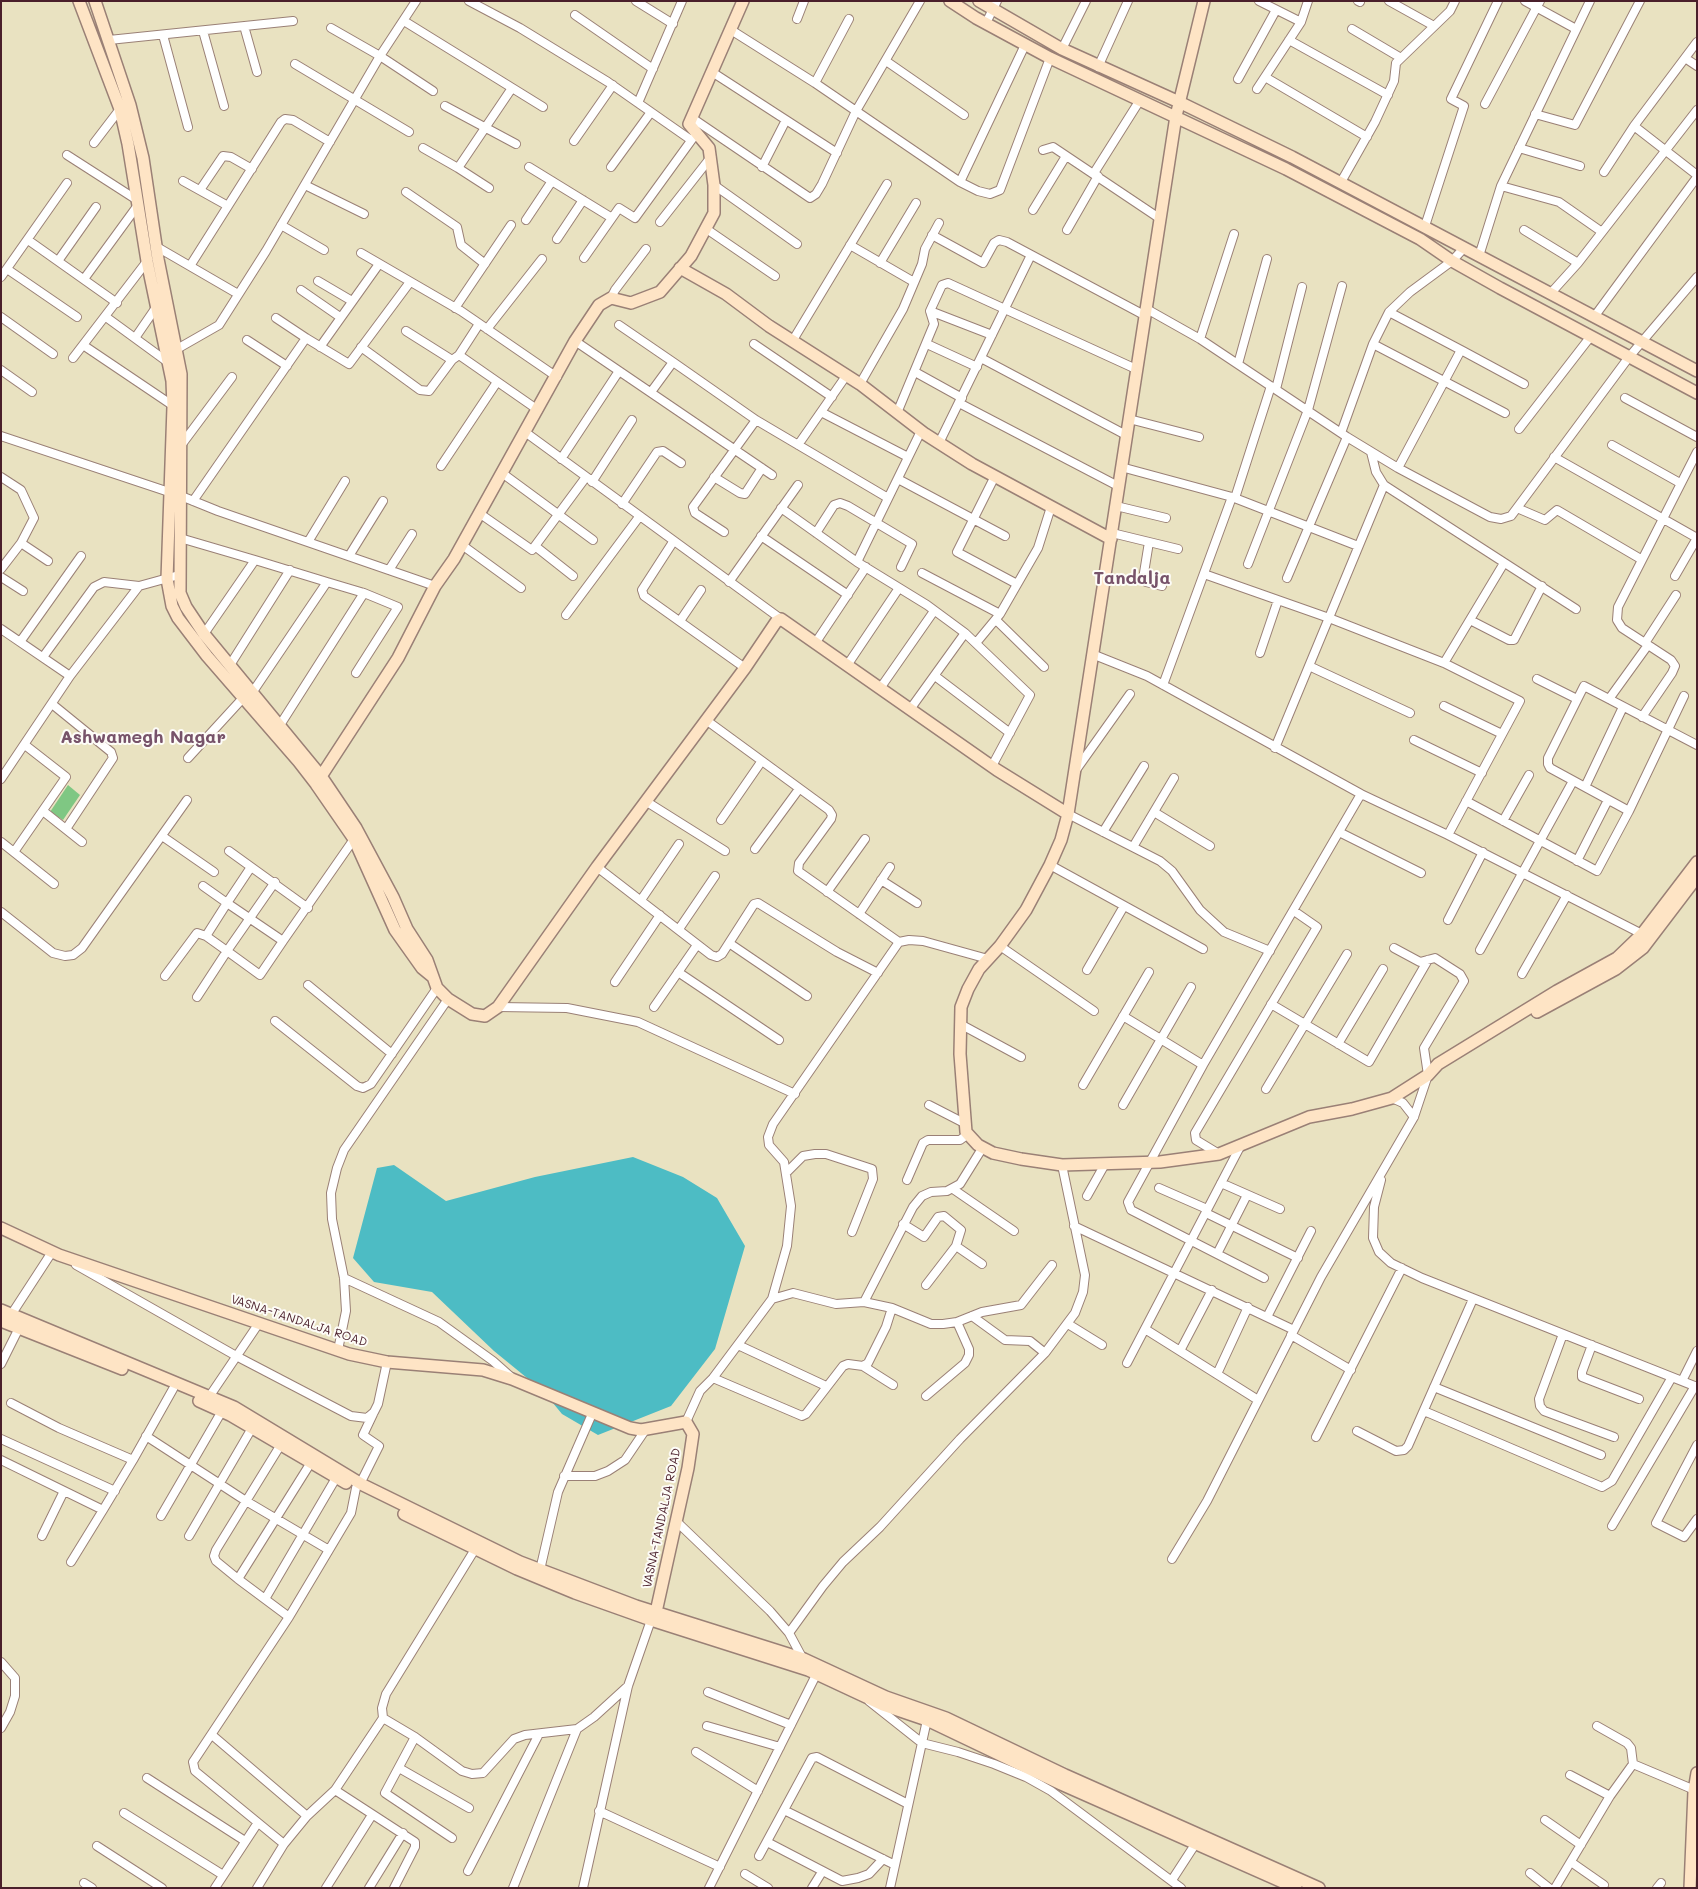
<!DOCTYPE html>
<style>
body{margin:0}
#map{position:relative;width:1698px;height:1889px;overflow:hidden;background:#e9e2c1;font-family:Mali,sans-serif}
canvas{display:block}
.frame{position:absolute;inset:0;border:2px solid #4a1f2b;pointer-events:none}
</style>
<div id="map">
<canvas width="1698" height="1889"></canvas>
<div class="frame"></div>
</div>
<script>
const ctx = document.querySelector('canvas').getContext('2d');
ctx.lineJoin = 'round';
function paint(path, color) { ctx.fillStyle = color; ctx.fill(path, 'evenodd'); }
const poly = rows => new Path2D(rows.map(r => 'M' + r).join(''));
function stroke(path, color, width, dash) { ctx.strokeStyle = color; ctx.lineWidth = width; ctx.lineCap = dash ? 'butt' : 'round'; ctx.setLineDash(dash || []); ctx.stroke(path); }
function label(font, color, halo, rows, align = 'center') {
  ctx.font = font + ' Mali,sans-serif'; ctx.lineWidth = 4; ctx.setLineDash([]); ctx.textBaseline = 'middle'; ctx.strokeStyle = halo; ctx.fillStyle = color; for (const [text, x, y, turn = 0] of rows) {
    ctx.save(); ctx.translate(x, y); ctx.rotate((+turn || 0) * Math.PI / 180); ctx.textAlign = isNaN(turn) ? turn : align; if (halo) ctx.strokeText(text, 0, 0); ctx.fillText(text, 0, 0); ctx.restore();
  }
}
const green = poly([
 [68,785,80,795,63,820,50,812]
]);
const water = poly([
 [633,1157,683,1177,717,1198,745,1246,715,1349,671,1406,598,1435,562,1414,543,1391,494,1351,432,1292,374,1282,353,1258,377,1168,394,1165,446,1201,535,1177]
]);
const street = poly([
 [469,1,520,28,608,82,691,140],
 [636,1,673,24],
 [1259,1,1301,22,1308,1],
 [1358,1,1360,2],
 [1389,1,1434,26],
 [1525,1,1576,29],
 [575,15,653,69],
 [797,19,804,1],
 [404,21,543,107],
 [986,23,997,1],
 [244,26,257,72],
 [331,28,380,56,433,91],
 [1352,29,1401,58],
 [731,30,815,83,960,182,978,191,990,194,1000,190,1050,58],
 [203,31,224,106],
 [163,35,188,127],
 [109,40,293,21],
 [1289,40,1388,95],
 [1697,42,1634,126,1697,175],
 [1062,49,1086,1],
 [1685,58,1697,66],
 [886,61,964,115],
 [295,64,409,132],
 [1098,67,1128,1],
 [712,72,837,153],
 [1265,77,1367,137],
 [1238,79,1276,10],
 [815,83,849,19],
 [1257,89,1301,22],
 [638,103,682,1],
 [1485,104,1540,1],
 [445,106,516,144],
 [1535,114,1575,125,1640,1],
 [692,118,810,198,816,194,822,184,856,111,920,1],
 [574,141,613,85],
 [94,143,120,109],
 [423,148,458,168,512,88],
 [1519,148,1580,166],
 [1043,150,1053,147,1159,218],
 [67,155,137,200],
 [529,167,612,218],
 [611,167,651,112],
 [762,167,786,120],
 [458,168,489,188],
 [1604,172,1634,126],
 [1094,173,1140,100],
 [183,181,228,206],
 [960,182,1025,45],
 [1341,182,1375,122,1394,81,1396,63,1450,11,1455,1],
 [305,185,364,214],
 [714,185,797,244],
 [1501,186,1559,202,1602,232],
 [200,190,223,156,231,157,252,169],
 [406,192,457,227,461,245,485,264],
 [1033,210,1066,156],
 [526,220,552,181],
 [660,222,711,157],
 [281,225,324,250],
 [1425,226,1464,106,1451,99,1498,1],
 [705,228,775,276],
 [1067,230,1098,176],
 [1524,230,1578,263],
 [932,235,983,263,994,243,999,240,1007,242,1144,315],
 [557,239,583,200],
 [28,240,117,303],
 [850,245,914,282],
 [157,247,238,294],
 [361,253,461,311,557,377],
 [1479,256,1501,186,1590,1],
 [584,258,619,208,635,218,693,138],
 [58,261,96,207],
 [880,263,916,203],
 [190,266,281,122,285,119,293,120,330,142],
 [7,269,77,317],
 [1,277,67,183],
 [84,279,138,205],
 [318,281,352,301],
 [301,290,340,317],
 [1550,294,1578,263,1697,110],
 [611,298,615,290,646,249],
 [455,308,511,225],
 [1145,308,1200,339,1347,437,1398,468,1490,517,1501,519,1511,516,1517,508,1629,357,1697,277],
 [930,311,992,335],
 [1389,312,1461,350,1398,468],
 [1,317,53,354],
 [106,317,169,363],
 [1594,317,1697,177],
 [276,318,306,338],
 [619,325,673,362],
 [487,329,542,259],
 [406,331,452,360],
 [135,338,157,306],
 [1200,339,1234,234],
 [247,340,287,366],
 [793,340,887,184],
 [575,341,772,475],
 [754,344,832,397],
 [927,344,977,367],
 [1373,344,1505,413],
 [83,345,175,407],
 [320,347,379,264],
 [361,347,420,390,429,391,452,360,459,355,479,324],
 [177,349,219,325,266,251,380,56,416,1],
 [1461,350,1524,384],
 [459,355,538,410],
 [73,358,148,260],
 [981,358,1126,435],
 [1238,364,1267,259],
 [1,370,32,392],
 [915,372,962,398],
 [860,384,903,309,922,264,925,249,939,223],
 [1276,389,1302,287],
 [651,392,673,362,756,420,888,498],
 [1625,398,1697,437],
 [959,403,1118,486],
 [821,412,908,457],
 [897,413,934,324,930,311,942,285,948,283,1136,369],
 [1129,419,1199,437],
 [1519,429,1591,336],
 [525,432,781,619],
 [1341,433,1373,344,1389,312,1410,292,1452,261,1464,248],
 [1,436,181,496,218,511,435,586],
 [939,443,1031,255],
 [182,444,232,377],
 [798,445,846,376],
 [1612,445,1680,483],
 [1371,452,1376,472,1384,485,1576,609],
 [1554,457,1697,538],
 [561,459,619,371],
 [441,466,497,382],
 [1121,467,1232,497],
 [502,473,593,540],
 [995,476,957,552,1017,584],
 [1,477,21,490,34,518,21,543,1,569],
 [714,477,740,493,745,494,762,468],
 [898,479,1005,536],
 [592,482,632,420],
 [1235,498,1271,386],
 [193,501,306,338,349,364,410,282],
 [622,504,657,452,663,451,681,463],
 [1116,506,1166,518],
 [781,508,857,562,927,605,965,633,1030,695,992,766],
 [1517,508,1545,520,1557,510,1639,558,1643,558,1697,452],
 [479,513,532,550,586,477],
 [724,532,695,513,693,507,756,420],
 [816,533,834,505,840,503,848,506,912,544,901,567],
 [1112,533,1178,549],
 [761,536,848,595],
 [180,538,255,560,204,634],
 [308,542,345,481],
 [673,542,642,590,644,596,745,668],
 [1149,542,1143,579,1146,582,1162,586],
 [21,543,48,561],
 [462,545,521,588],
 [535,546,573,576],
 [349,556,383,501],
 [857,562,921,431],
 [1248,564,1308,410,1342,286],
 [389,570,412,534],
 [922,573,1000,614],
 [1204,574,1329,618,1444,663,1504,563],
 [1675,576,1697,538],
 [1,577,23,591],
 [1287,578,1347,437],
 [729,582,798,485],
 [566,615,639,517],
 [996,620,1044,667],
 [1470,620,1509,640,1514,640,1542,586],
 [680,621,701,590],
 [1,629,70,676,139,586,179,575],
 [20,642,81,556],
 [816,642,866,567],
 [976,643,1000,614,1023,574,1038,548,1051,507],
 [1645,643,1676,595],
 [1260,653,1278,600],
 [1092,654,1147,676,1361,794,1448,835,1644,935],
 [43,657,94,587,104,582,139,586],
 [1444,663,1520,701,1448,835],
 [848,664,899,588],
 [230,665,290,570],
 [1309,666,1410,713],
 [356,673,398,607,364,593],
 [935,676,1010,733],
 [1537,679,1577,699],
 [1163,685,1232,497,1358,546],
 [881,687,934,611],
 [252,693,327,582,255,560],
 [1609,699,1648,645],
 [52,704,111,752,113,758,66,829],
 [1444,706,1502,734],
 [911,708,965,633],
 [1642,717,1672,673,1675,666,1671,660,1622,628,1617,620,1618,607,1643,558],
 [280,725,364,593,327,582],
 [1414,740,1482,773],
 [1275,748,1384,485],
 [188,758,243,698],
 [1076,770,1130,694],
 [1,779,70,676],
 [1585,787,1623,707],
 [1466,801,1597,871,1629,811,1684,696],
 [647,802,725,851],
 [43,811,82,842],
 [1629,811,1550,768,1548,764,1548,758,1584,686,1697,745],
 [1154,812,1210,846],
 [1068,814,1160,861,1172,871,1200,910,1224,932,1270,951],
 [721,820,761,762],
 [1503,821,1529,775],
 [1103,832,1144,766],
 [1339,832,1421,873],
 [162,836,214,872],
 [1,842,54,884],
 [1133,847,1174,778],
 [755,849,799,789],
 [229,851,308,908],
 [14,852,66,777,25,745],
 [1577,861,1608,800],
 [1050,865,1203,949],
 [597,867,711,955,717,957,722,954,754,904,758,903,837,952,878,973],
 [881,880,917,903],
 [203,886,227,903,251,867],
 [827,892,865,839],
 [641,900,679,844],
 [1,912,53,953,65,956,73,955,82,948,187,800],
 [859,914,890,867],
 [1448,920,1483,852],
 [679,929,715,876],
 [206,936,227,951,275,882],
 [899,942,909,940,923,941,988,959],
 [729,943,807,996],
 [1000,946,1094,1011],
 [1480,950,1573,781],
 [1087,970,1124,906],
 [678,972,779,1040],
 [1522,974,1567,895],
 [165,976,197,933,206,936,227,903,283,941,354,839],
 [615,982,660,915],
 [308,985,392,1054],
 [197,997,227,951,260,975,283,941],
 [1271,1004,1369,1062,1428,960],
 [498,1007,567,1008,638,1022,795,1094],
 [654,1007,697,945],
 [1123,1016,1203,1065],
 [275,1021,357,1086,363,1088,371,1084,437,988],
 [960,1024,1021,1057],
 [1338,1044,1383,969],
 [1083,1085,1149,972],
 [1266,1089,1347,954],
 [1392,1098,1403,1103,1414,1117],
 [929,1105,966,1124],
 [1123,1105,1191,987],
 [1219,1154,1196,1140,1195,1133,1317,927,1294,911],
 [786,1173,803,1156,815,1154,826,1154,872,1169,873,1179,852,1232],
 [907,1180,923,1143,928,1140,960,1140,968,1134],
 [1381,1180,1374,1207,1373,1238,1379,1252,1391,1263,1422,1278,1697,1387],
 [1221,1183,1280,1209],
 [1159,1188,1207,1209],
 [953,1189,1014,1231],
 [1087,1196,1105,1164],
 [1206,1213,1298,1258],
 [903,1224,924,1237,938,1217,944,1216,961,1230,956,1246,982,1264],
 [1074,1226,1294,1330],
 [1218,1252,1247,1195],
 [76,1265,238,1357,351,1416,367,1418,374,1412,378,1404,387,1362],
 [344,1278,439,1322,493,1361,511,1377],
 [1264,1278,1131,1210,1128,1202,1203,1065,1361,794],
 [926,1285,956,1246],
 [772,1299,793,1293,836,1304,864,1302,892,1308,931,1324,943,1324,957,1322,982,1312,1021,1305,1052,1265],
 [864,1302,913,1207,922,1196,931,1192,947,1191,960,1184,983,1147],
 [11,1315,52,1252],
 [972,1316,1005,1340,1030,1341,1045,1353],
 [1267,1317,1311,1231],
 [1068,1324,1102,1345],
 [1145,1329,1258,1400],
 [1563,1334,1539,1399,1540,1406,1544,1411,1614,1437],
 [1291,1335,1351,1370],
 [738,1345,826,1386],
 [1592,1345,1582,1372,1582,1377,1639,1399],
 [338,1350,346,1311,344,1278,332,1219,331,1193,337,1168,344,1150,448,999],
 [1180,1351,1212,1290],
 [1127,1363,1241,1145],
 [1,1364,19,1328],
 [863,1366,893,1385],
 [1217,1374,1248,1307],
 [713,1378,802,1416,806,1414,843,1366,848,1364,863,1366,868,1363,886,1327,892,1308],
 [1682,1381,1697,1351],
 [1434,1387,1601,1455],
 [926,1396,965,1363,969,1355,969,1349,957,1322],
 [209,1397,259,1323],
 [11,1403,59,1428,133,1460,173,1389],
 [1424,1411,1602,1487,1612,1481,1672,1377],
 [686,1422,700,1391,713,1378,772,1299,787,1246,791,1206,784,1162,769,1145,768,1137,773,1124,899,942,798,871,799,863,831,819,832,815,829,810,706,720],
 [1357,1431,1396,1451,1404,1450,1408,1446,1473,1299],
 [146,1436,246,1501,329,1550],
 [1316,1437,1402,1268],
 [1,1439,115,1491],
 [1697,1445,1656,1523,1684,1537,1697,1519],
 [280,1446,216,1550,214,1556,216,1561,238,1579,289,1617],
 [1,1460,103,1510,133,1460],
 [564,1476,595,1476,608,1471,625,1460,646,1429],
 [360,1484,379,1446,363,1435,373,1414],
 [161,1516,222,1411],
 [676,1521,770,1611,789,1633,804,1661],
 [1612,1526,1695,1386],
 [42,1536,64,1491],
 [189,1536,252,1428],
 [1172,1559,1207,1501,1321,1277,1414,1117,1428,1075,1424,1048,1464,981,1460,974,1435,958,1420,962,1394,948],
 [71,1562,103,1510],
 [540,1570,558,1492,592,1414],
 [238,1579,310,1464],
 [265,1599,336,1478],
 [789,1633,823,1586,843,1562,880,1527,960,1439,1045,1353,1075,1313,1083,1292,1085,1275,1062,1165],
 [1,1662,15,1678,15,1696,10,1712,1,1728],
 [708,1692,791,1725],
 [869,1701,922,1743,958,1752,994,1764,1026,1777,1051,1791,1181,1888],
 [383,1718,382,1708,386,1694,477,1546],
 [707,1726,780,1747],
 [1597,1726,1627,1743,1631,1748,1633,1764],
 [212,1735,307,1816],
 [415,1737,385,1793,452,1838],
 [696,1752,758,1791],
 [399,1768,469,1808],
 [1570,1775,1610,1796],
 [147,1778,245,1841],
 [335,1790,415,1842,415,1847,394,1888],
 [784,1810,895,1865],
 [599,1811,720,1867],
 [124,1813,223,1875],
 [1545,1820,1581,1845],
 [767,1842,842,1881,858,1878,869,1874,883,1859],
 [284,1844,195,1771,193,1762,289,1617,329,1550,351,1513,356,1488],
 [97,1846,162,1888],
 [759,1856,812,1758,817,1757,908,1804],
 [1571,1862,1604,1885],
 [468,1871,539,1734],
 [1530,1873,1549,1888],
 [745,1874,768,1888],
 [1172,1880,1196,1843],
 [84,1883,92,1888],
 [215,1888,257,1824],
 [257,1888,284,1844,307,1816,335,1790,383,1718,415,1737,462,1771,472,1774,483,1773,514,1739,525,1735,577,1729,594,1717,628,1686],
 [326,1888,372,1815],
 [369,1888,403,1833],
 [513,1888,577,1729],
 [583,1888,628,1686,651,1620],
 [709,1888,816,1675],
 [812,1888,822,1872],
 [890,1888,927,1720],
 [1555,1888,1610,1796,1633,1764,1697,1791],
 [1657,1888,1661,1883]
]);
const secondary = poly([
 [79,1,120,109,128,144,147,261,172,381,173,407,167,579,172,606,178,618,207,656,299,762,316,784,354,839,395,930,422,968,433,977],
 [95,1,130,105,143,158,158,259,181,374,180,593,186,607,204,634,321,776,356,828,393,897,407,929,427,960,437,988,448,999,472,1014,485,1016,498,1007,597,867,745,668,776,622,781,619,997,770,1068,814],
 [950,1,976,18,1050,58,1286,169,1420,239,1452,261,1500,288,1697,393],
 [979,1,1062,49,1179,102,1292,157,1697,371],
 [1204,1,1176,116,1068,814,1061,840,1050,865,1026,910,1000,946,979,969,968,989,961,1007,960,1054,966,1132,978,1145,993,1153,1021,1159,1062,1165,1160,1162,1219,1154,1309,1117,1352,1109,1392,1098,1428,1075,1438,1064,1557,991,1617,958,1642,934,1697,862],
 [680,268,726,294,769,326,860,384,925,434,972,464,1111,539],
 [318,781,398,658,435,586,454,559,575,341,599,305,611,298,631,303,660,292,691,256,714,213,714,185,709,148,689,124,743,1],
 [1537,1012,1616,969,1643,948,1697,877],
 [1,1228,59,1255,349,1354,387,1362,483,1370,512,1379,630,1428,641,1430,686,1422,693,1434,688,1468,656,1612,653,1618],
 [1,1310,234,1407,363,1485,520,1562,636,1606,804,1659,886,1697,946,1718,1065,1775,1319,1888],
 [1,1321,122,1369],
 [199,1401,230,1415,346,1483],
 [404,1514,517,1569,575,1593,651,1620,808,1670,883,1705,927,1720,1061,1784,1296,1888],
 [1690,1888,1694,1791,1697,1773]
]);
const streetNames = [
 ["VASNA-TANDALJA ROAD",299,1321,18],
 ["VASNA-TANDALJA ROAD",662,1518,-78]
];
const districtNames = [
 ["Tandalja",1132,578],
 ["Ashwamegh Nagar",143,737]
];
paint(green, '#7fc783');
paint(water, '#4dbcc4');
stroke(street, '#9a8076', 10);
stroke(secondary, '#9a8076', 14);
stroke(street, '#fff', 8);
stroke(secondary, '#fee4c5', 11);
label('12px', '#4a1f2b', '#fdfcf7', streetNames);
label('bold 18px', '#77536a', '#fdfcf7', districtNames);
</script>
